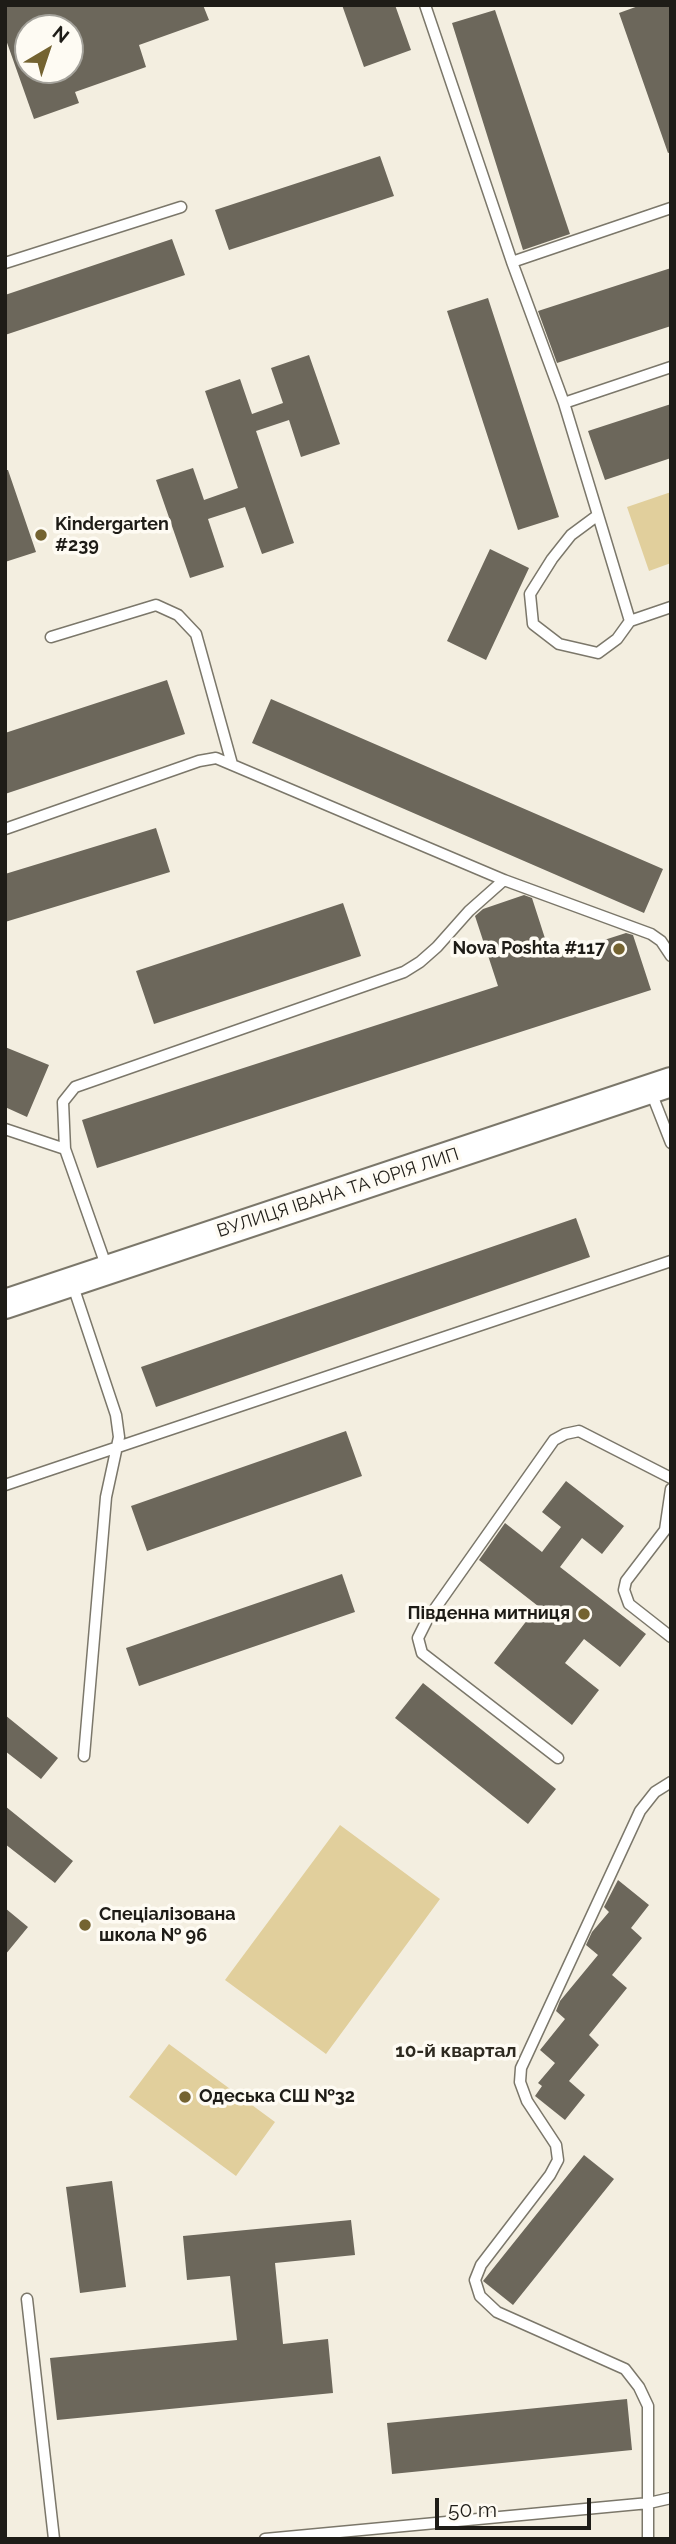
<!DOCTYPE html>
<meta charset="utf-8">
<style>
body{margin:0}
#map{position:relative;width:676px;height:2544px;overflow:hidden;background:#f3eee0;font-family:Raleway,sans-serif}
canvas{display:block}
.frame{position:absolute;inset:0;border:7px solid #1e1c17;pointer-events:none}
.north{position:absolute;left:14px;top:14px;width:70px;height:70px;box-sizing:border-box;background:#fefbf3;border:2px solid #a4a29b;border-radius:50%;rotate:39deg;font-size:19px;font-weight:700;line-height:28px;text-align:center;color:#1e1c17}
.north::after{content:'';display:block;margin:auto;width:24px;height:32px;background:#746331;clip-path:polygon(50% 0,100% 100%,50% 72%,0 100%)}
.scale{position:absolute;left:435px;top:2498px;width:156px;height:32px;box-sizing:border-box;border:4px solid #1e1c17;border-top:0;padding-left:9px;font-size:21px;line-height:24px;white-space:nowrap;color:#1e1c17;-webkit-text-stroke:5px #fefbf3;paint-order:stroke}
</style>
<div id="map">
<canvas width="676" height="2544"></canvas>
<div class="frame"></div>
<div class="north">N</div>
<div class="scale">50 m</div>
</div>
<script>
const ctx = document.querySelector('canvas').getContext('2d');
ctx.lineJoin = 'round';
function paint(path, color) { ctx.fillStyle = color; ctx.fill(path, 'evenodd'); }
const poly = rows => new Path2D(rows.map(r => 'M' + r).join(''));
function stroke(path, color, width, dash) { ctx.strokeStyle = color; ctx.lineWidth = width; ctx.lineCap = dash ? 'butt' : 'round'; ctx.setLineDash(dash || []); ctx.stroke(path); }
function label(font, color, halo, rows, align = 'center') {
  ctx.font = font + ' Raleway,sans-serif'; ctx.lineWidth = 7; ctx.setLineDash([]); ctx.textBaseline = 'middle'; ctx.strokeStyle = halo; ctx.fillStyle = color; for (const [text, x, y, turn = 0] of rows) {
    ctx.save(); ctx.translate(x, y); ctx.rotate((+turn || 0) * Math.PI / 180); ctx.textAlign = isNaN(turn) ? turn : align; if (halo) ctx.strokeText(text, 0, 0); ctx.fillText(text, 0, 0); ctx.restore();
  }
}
const green = poly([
 [671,492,671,563,649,571,627,507],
 [340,1825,440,1899,326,2054,225,1980],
 [169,2044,275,2122,236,2176,129,2097]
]);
const building = poly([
 [5,5,203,5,209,20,139,45,146,67,75,92,79,103,34,119,5,37],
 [28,28,70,28,70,70,28,70],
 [342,5,395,5,411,50,364,67],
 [641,5,671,5,671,152,668,153,619,13],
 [495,10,570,234,523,250,452,23],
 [380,156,394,196,229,250,215,210],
 [172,239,185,275,5,335,5,295],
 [671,268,671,326,557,363,538,311],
 [488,298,559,517,518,530,447,311],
 [309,355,340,444,301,457,289,420,256,431,294,543,262,554,245,507,208,519,224,567,190,578,156,480,193,468,204,500,238,488,205,391,240,379,252,414,283,403,271,368],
 [671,404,671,458,605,480,588,431],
 [5,470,8,470,36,552,5,562],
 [490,549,529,568,486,660,447,641],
 [167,680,185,734,5,794,5,733],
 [271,699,663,869,644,913,252,743],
 [156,828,170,872,5,922,5,874],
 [524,895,532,898,551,957,626,933,633,935,651,990,97,1168,82,1120,498,986,475,916,483,909],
 [343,903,361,956,154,1024,136,971],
 [5,1047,49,1065,27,1117,5,1107],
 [576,1218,590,1257,156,1407,141,1367],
 [346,1431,362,1476,147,1551,131,1506],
 [566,1481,624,1526,602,1554,582,1538,560,1567,646,1634,620,1667,584,1639,565,1663,599,1690,572,1725,494,1663,538,1606,479,1560,505,1523,542,1552,561,1527,542,1512],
 [342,1574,355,1612,139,1686,126,1648],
 [423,1683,556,1789,528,1824,395,1718],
 [5,1715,58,1758,41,1779,5,1751],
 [5,1806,73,1861,55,1883,5,1844],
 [618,1880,649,1905,631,1928,642,1938,612,1975,627,1988,589,2035,599,2045,569,2081,585,2095,565,2120,535,2096,542,2086,538,2083,555,2063,540,2050,565,2019,556,2011,560,2001,598,1955,586,1945,592,1932,609,1912,604,1907],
 [5,1908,28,1927,5,1955],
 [584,2155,614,2179,513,2305,483,2281],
 [112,2181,126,2287,80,2293,66,2187],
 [351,2220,355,2255,275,2263,283,2344,328,2339,333,2393,57,2420,50,2358,237,2340,230,2276,187,2280,183,2236],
 [627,2399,632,2450,392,2474,387,2423]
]);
const lane = poly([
 [425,5,512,262,564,403,598,515,630,621,617,639,598,653,559,644,533,624,530,594,552,559,571,535,598,515],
 [512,262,671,208],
 [5,263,181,207],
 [564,403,671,367],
 [630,621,671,607],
 [51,637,156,605,178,615,196,634,232,764],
 [5,829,199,761,216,758,504,880,651,934,661,941,671,956],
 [651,1092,671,1143],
 [5,1129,65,1149],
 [107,1268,65,1149,63,1102,75,1087,404,972,420,962,437,947,469,911,504,880],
 [72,1283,116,1415,119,1437,106,1497,84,1756],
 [5,1485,671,1261],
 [671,1489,665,1530,626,1581,624,1590,629,1604,671,1637],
 [558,1758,422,1653,418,1638,427,1620,554,1440,565,1434,579,1431,671,1478],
 [27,2299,54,2539],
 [265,2539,649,2503,671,2498],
 [648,2539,648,2406,639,2387,625,2369,497,2312,480,2296,475,2280,481,2265,550,2175,558,2160,556,2145,527,2101,520,2082,521,2068,640,1811,655,1792,671,1782]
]);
const secondary = poly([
 [5,1304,671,1082]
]);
const markers = [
 [41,535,7,"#746331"],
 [619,949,7,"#746331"],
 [584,1614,7,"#746331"],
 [85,1925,7,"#746331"],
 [185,2097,7,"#746331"]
];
const poiNames = [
 ["Kindergarten",55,525],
 ["#239",55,546],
 ["Nova Poshta #117",605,949,"right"],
 ["Південна митниця",570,1614,"right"],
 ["Спеціалізована",99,1915],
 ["школа № 96",99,1936],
 ["Одеська СШ №32",199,2097]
];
const streetNames = [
 ["ВУЛИЦЯ ІВАНА ТА ЮРІЯ ЛИП",338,1193,-18]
];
const neighbourhoodNames = [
 ["10-й квартал",456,2051]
];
paint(green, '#e1cf9c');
paint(building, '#6c675b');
stroke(lane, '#7b776a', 13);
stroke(secondary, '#7b776a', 32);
stroke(lane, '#fff', 10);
stroke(secondary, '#fff', 28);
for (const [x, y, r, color] of markers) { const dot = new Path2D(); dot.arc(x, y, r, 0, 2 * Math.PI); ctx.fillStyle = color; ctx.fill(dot); stroke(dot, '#fefbf3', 2.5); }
label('bold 18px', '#1e1c17', '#fefbf3', poiNames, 'left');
label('18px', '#1e1c17', '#fefbf3', streetNames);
label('bold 19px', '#2e2a20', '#fefbf3', neighbourhoodNames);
</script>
